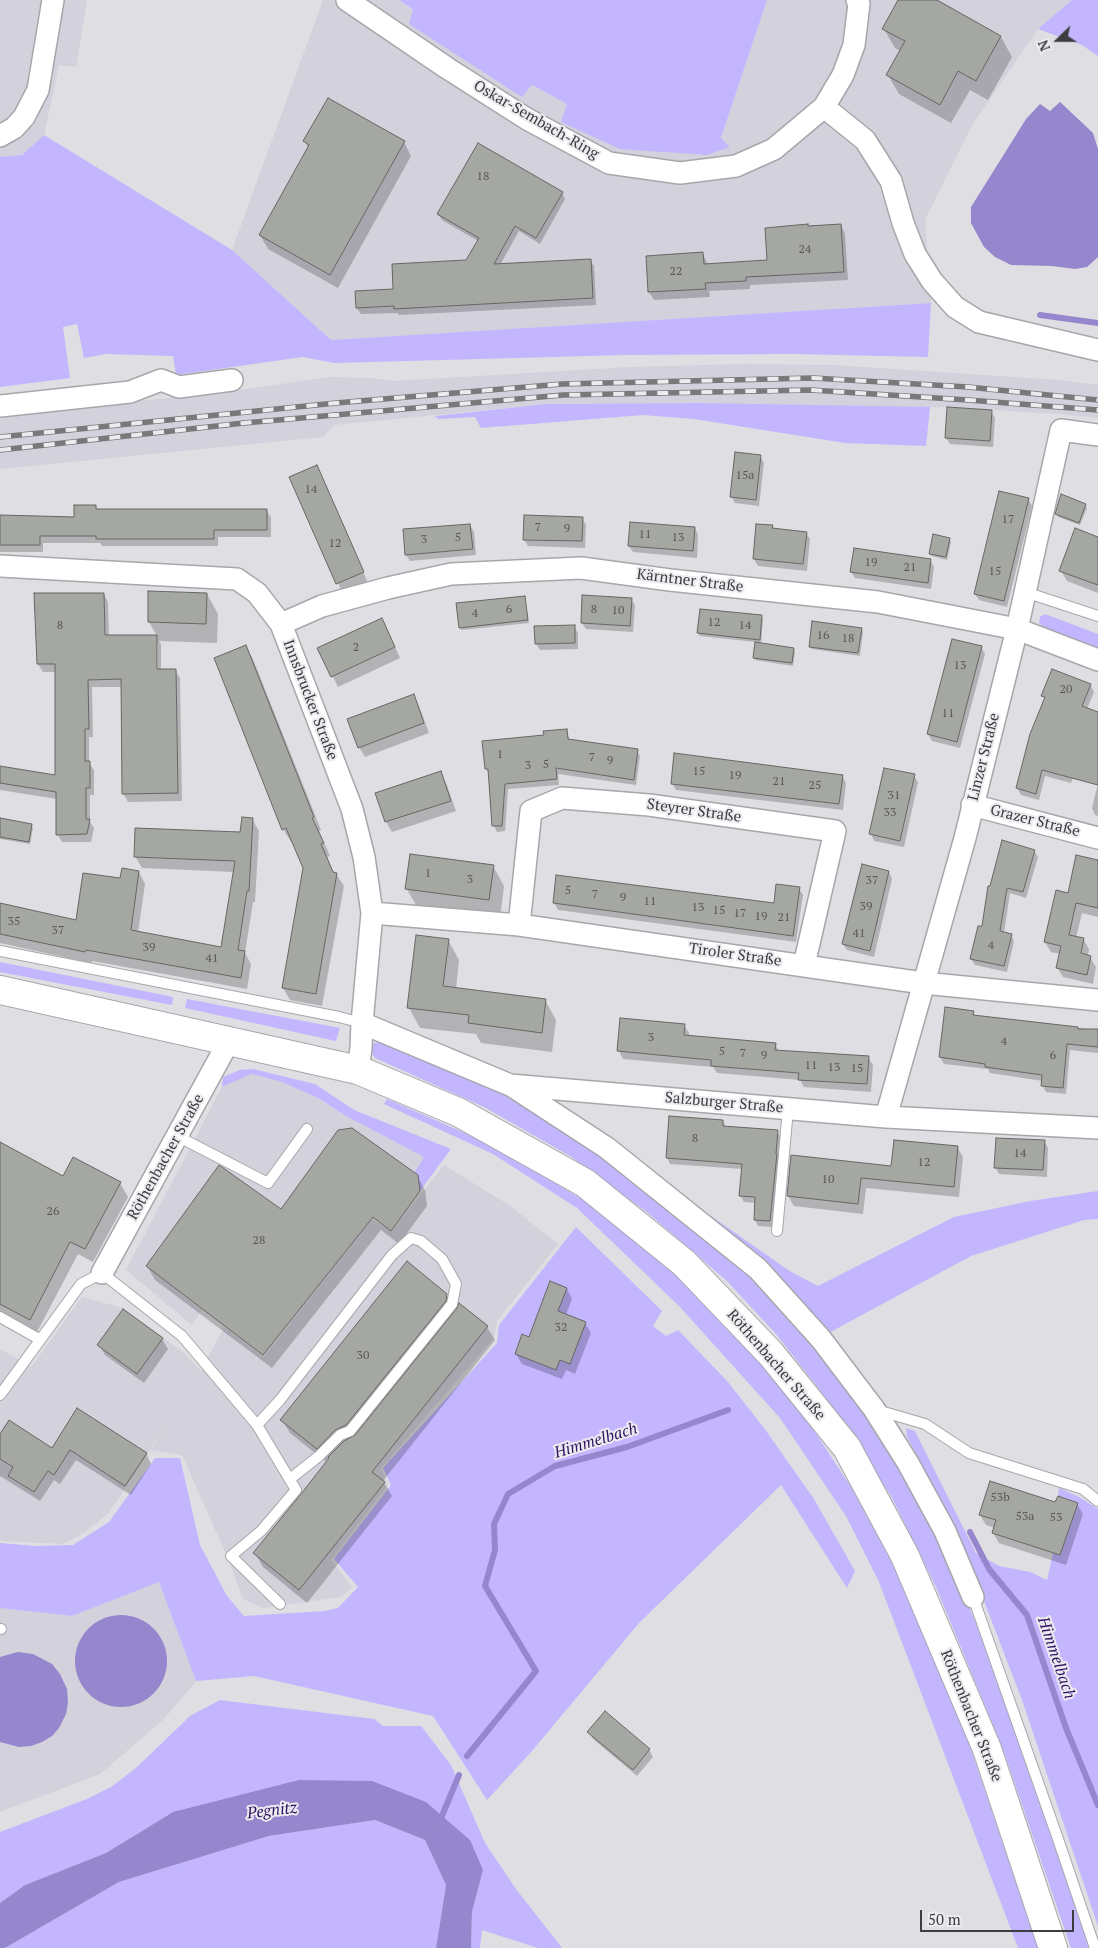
<!DOCTYPE html>
<meta charset="utf-8">
<style>
body{margin:0}
#map{position:relative;width:1098px;height:1948px;overflow:hidden;background:#dfdee2;font-family:"PT Serif",serif}
canvas{display:block}
.north{position:absolute;left:1033px;top:15px;width:50px;height:50px;-webkit-text-stroke:4px #ecebef;paint-order:stroke;rotate:248deg;font-size:14px;font-weight:700;line-height:20px;text-align:center;color:#3d3c3e}
.north::after{content:'';display:block;margin:auto;width:18px;height:22px;background:#3d3c3e;clip-path:polygon(50% 0,100% 100%,50% 72%,0 100%)}
.scale{position:absolute;left:920px;top:1910px;width:154px;height:22px;box-sizing:border-box;border:2px solid #3d3c3e;border-top:0;padding-left:6px;font-size:15px;line-height:18px;white-space:nowrap;color:#3d3c3e;-webkit-text-stroke:4px #ecebef;paint-order:stroke}
</style>
<div id="map">
<canvas width="1098" height="1948"></canvas>
<div class="north">N</div>
<div class="scale">50 m</div>
</div>
<script>
const ctx = document.querySelector('canvas').getContext('2d');
ctx.lineJoin = 'round';
function paint(path, color) { ctx.fillStyle = color; ctx.fill(path, 'evenodd'); }
const poly = rows => new Path2D(rows.map(r => 'M' + r).join(''));
function stroke(path, color, width, dash) { ctx.strokeStyle = color; ctx.lineWidth = width; ctx.lineCap = dash ? 'butt' : 'round'; ctx.setLineDash(dash || []); ctx.stroke(path); }
function label(font, color, halo, rows, align = 'center') {
  ctx.font = font + ' "PT Serif",serif'; ctx.lineWidth = 4; ctx.setLineDash([]); ctx.textBaseline = 'middle'; ctx.strokeStyle = halo; ctx.fillStyle = color; for (const [text, x, y, turn = 0] of rows) {
    ctx.save(); ctx.translate(x, y); ctx.rotate((+turn || 0) * Math.PI / 180); ctx.textAlign = isNaN(turn) ? turn : align; if (halo) ctx.strokeText(text, 0, 0); ctx.fillText(text, 0, 0); ctx.restore();
  }
}
const built = poly([
 [0,0,87,0,76,67,59,65,44,135,22,155,13,157,0,157],
 [323,0,399,0,522,97,532,85,567,104,561,122,721,139,767,0,1072,0,1038,29,972,125,925,220,931,303,331,340,232,250],
 [743,364,833,365,1058,380,1098,385,1098,418,1058,414,947,407,882,408,698,403,546,404,334,425,323,437,0,469,0,414,212,394,330,377,370,378,394,381,630,367],
 [252,1074,282,1082,320,1099,346,1116,424,1157,414,1173,352,1128,338,1130,281,1209,219,1165,146,1266,202,1310,192,1325,126,1270,222,1087],
 [444,1165,509,1205,558,1244,497,1321,494,1338,381,1468,388,1485,331,1560,352,1587,341,1597,263,1608,243,1599,229,1561,182,1455,151,1450,169,1421,109,1513,84,1533,63,1544,0,1541,0,1349,31,1367,82,1297,123,1308,184,1353,201,1371,224,1327,264,1357,372,1219,392,1231],
 [159,1582,196,1681,165,1718,100,1774,0,1812,0,1608,72,1616]
]);
const green = poly([
 [399,0,767,0,721,138,730,147,707,155,620,149,561,122,567,104,532,85,522,97,409,24,413,10],
 [1072,0,1098,0,1098,56,1082,45,1038,29],
 [44,135,232,250,331,340,931,303,928,357,793,354,625,355,334,363,303,357,176,375,173,356,106,354,84,358,77,324,63,327,70,378,0,387,0,157,22,155],
 [698,403,930,407,926,446,845,443,694,419,643,415,481,428,475,417,438,419,435,416,546,404],
 [1045,614,1098,634,1098,648,1045,628,1039,623,1040,617],
 [0,962,173,997,172,1005,0,972],
 [187,999,340,1028,336,1041,185,1008],
 [381,1042,499,1090,565,1131,660,1197,737,1262,791,1317,841,1380,884,1441,938,1532,977,1626,1040,1797,1089,1948,1071,1948,1004,1752,936,1587,891,1496,819,1389,776,1334,727,1281,648,1213,570,1156,484,1107,375,1058,371,1052,374,1043],
 [253,1069,315,1084,354,1110,451,1149,420,1191,418,1175,414,1173,424,1157,346,1116,320,1099,282,1082,252,1074,222,1087,223,1077,240,1070],
 [387,1099,495,1146,617,1221,672,1270,737,1335,805,1417,851,1487,899,1576,955,1702,1038,1948,1018,1948,879,1582,846,1516,780,1418,680,1307,577,1208,493,1154,384,1104],
 [667,1185,788,1270,818,1286,954,1217,1030,1201,1098,1191,1098,1219,1084,1220,971,1256,825,1335],
 [576,1227,662,1311,653,1326,666,1336,678,1330,728,1382,764,1428,814,1499,855,1571,847,1588,781,1485,639,1623,532,1751,487,1800,433,1716,254,1676,196,1681,159,1582,72,1616,0,1608,0,1543,35,1546,73,1545,109,1522,155,1458,180,1458,200,1545,227,1596,244,1616,325,1611,338,1608,358,1587,334,1559,391,1485,383,1468,497,1343,499,1325],
 [906,1428,915,1431,976,1553,999,1566,1030,1572,1047,1580,1053,1553,1060,1555,1078,1503,1058,1496,1059,1488,1081,1498,1098,1509,1098,1926,1022,1700,979,1588,923,1466,907,1437],
 [220,1700,374,1719,383,1726,421,1726,451,1765,485,1843,516,1889,562,1948,538,1948,482,1930,480,1948,471,1948,472,1912,483,1870,426,1802,173,1812,106,1853,25,1885,0,1903,0,1832,87,1799,111,1787,136,1768,190,1716],
 [375,1820,425,1840,446,1885,436,1948,5,1948,119,1882,269,1836]
]);
const water = poly([
 [1060,102,1093,133,1098,149,1098,257,1087,267,1075,269,1052,266,1011,265,995,257,984,247,971,223,971,207,1026,119,1040,104,1050,111],
 '75 1661a46 46 0 1 1 92 0a46 46 0 1 1-92 0Z',
 [18,1652,33,1654,52,1664,60,1674,67,1689,68,1702,66,1714,59,1728,52,1736,42,1742,31,1746,19,1747,0,1742,0,1657],
 [299,1780,372,1781,426,1802,470,1840,483,1870,472,1912,471,1948,436,1948,446,1885,425,1840,375,1820,269,1836,119,1882,5,1948,0,1948,0,1903,25,1885,106,1853,173,1812]
]);
const shadow = poly([
 [900,0,934,0,1001,37,1012,57,988,100,970,90,951,123,899,94,888,75,901,51,895,48,884,29],
 [305,141,404,142,411,156,338,288,268,249,260,235,309,149],
 [562,193,565,199,540,244,519,231,500,265,590,260,594,266,596,305,399,315,398,313,361,314,357,308,395,290,467,261,478,241,442,220,438,214],
 [841,225,845,234,848,280,750,285,750,289,709,291,710,297,654,300,649,292,703,254,708,265,768,262,809,227],
 [991,411,995,418,993,447,950,444,946,438],
 [760,456,764,463,759,506,735,503,731,496],
 [322,477,368,583,343,594,291,478],
 [1028,499,1032,506,1007,607,979,600,975,594],
 [1085,505,1087,508,1080,525,1058,517,1057,514],
 [95,506,98,510,267,511,271,518,271,537,218,537,218,546,102,546,100,543,43,543,43,552,0,552,0,516,75,518],
 [582,518,586,525,585,548,528,546,524,539],
 [470,525,474,532,476,555,410,561,406,555],
 [772,526,774,529,806,533,810,539,807,571,758,566,754,559],
 [695,528,698,535,697,558,633,552,629,546],
 [1098,538,1098,593,1067,581,1061,571],
 [949,539,951,542,947,560,932,556,930,554],
 [930,560,934,567,931,589,855,578,851,572],
 [104,594,108,602,109,636,157,636,149,622,207,594,218,614,217,643,159,641,161,644,161,670,175,670,180,678,182,801,128,802,123,793,123,687,92,687,93,737,89,737,89,763,94,770,94,795,90,795,90,822,94,828,91,842,62,842,57,834,57,799,0,790,0,767,57,776,56,672,43,672,38,664],
 [156,643,158,643,158,675,156,675],
 [524,597,529,623,462,630,460,628],
 [631,599,635,605,633,632,586,629,582,623],
 [761,616,763,619,761,644,794,649,795,652,793,666,755,660,754,658,756,642,700,636,698,633],
 [574,626,578,633,578,649,540,650,536,643],
 [387,629,400,658,338,687,319,648],
 [861,629,863,632,860,656,812,649,810,647],
 [246,647,253,659,321,830,319,831,330,856,327,857,334,873,336,874,344,886,322,1006,290,1000,283,988,304,867,293,841,291,842,283,829],
 [981,647,985,654,960,748,932,741,928,734],
 [1090,685,1094,692,1087,709,1098,714,1098,734,1091,731,1071,783,1045,776,1039,800,1021,795,1017,788,1045,699,1043,695],
 [413,696,419,706,429,733,365,757,359,747],
 [566,730,570,740,637,751,640,756,636,785,558,774,559,785,508,789,505,831,497,832,494,826,490,775,486,769,545,736],
 [440,773,446,783,456,811,392,832,386,822],
 [842,776,846,783,843,810,676,790,672,783],
 [914,776,918,782,904,847,874,841,871,834],
 [1098,783,1098,816,1095,815,1092,808],
 [252,819,259,831,255,902,253,902,245,953,251,964,247,989,92,961,91,963,0,943,0,905,77,921,121,879,139,872,145,884,138,933,222,948,234,872,142,868,135,856,241,834],
 [0,820,31,825,33,828,30,844,0,839],
 [1034,851,1038,857,1026,898,1010,893,1004,933,1011,935,1014,941,1007,972,975,965,971,959,983,928,989,887],
 [1098,862,1098,917,1082,913,1076,938,1083,939,1089,949,1088,956,1090,957,1096,967,1093,984,1063,977,1057,967,1060,954,1051,952,1045,942,1069,894],
 [493,866,504,886,500,919,418,908,406,888],
 [889,872,892,879,874,957,847,950,843,944],
 [799,889,803,895,796,942,558,910,554,903,775,905],
 [448,940,459,960,456,989,545,1000,556,1020,552,1052,481,1043,476,1034,420,1028,409,1008],
 [973,1012,976,1017,1098,1030,1098,1053,1070,1050,1066,1094,1046,1092,1043,1086,1043,1081,990,1073,988,1069,944,1064,940,1057],
 [684,1025,689,1033,689,1037,775,1044,779,1051,868,1057,873,1065,871,1092,804,1087,800,1080,717,1073,713,1067,623,1059,619,1051],
 [723,1121,726,1127,777,1131,781,1138,773,1227,758,1226,755,1220,756,1203,744,1202,740,1195,742,1169,670,1164,667,1157],
 [1044,1141,1048,1148,1047,1177,999,1174,996,1168],
 [0,1144,64,1177,120,1183,128,1197,93,1262,78,1254,37,1332,0,1312],
 [957,1147,963,1157,959,1197,866,1188,863,1214,794,1206,788,1196,792,1157,892,1167],
 [417,1176,425,1190,427,1206,399,1244,381,1230,272,1368,155,1280,147,1266,281,1211],
 [567,1289,572,1299,566,1315,585,1323,591,1333,575,1374,566,1370,562,1379,522,1364,516,1354],
 [446,1294,454,1308,452,1316,487,1327,495,1340,383,1481,392,1496,307,1603,263,1567,255,1553,331,1458,330,1457,325,1461,290,1433,282,1420],
 [162,1339,168,1349,144,1383,105,1355,99,1345],
 [78,1410,146,1453,151,1464,131,1495,76,1460,60,1484,54,1480,40,1501,0,1476,0,1437,52,1449],
 [1056,1504,1077,1504,1083,1514,1066,1565,999,1543,993,1533,995,1528,986,1525,980,1515],
 [605,1713,649,1750,653,1757,637,1776,593,1739,589,1732]
]);
const stream = poly([
 [1040,315,1098,323],
 [970,1532,989,1569,1027,1615,1066,1728,1098,1805],
 [467,1756,536,1671,485,1586,495,1550,494,1524,508,1494,555,1466,627,1447,728,1410],
 [439,1823,459,1775]
]);
const building = poly([
 [898,0,937,0,1001,36,976,81,958,71,940,105,886,75,905,41,882,29,898,0],
 [328,98,405,141,330,275,259,235,309,145,303,141,328,98],
 [478,143,563,192,536,238,515,226,494,264,591,259,593,298,394,309,394,306,356,308,355,291,393,289,392,264,466,260,479,238,437,214,478,143],
 [808,224,808,226,841,224,844,272,746,277,746,281,705,283,706,289,648,292,646,256,703,252,704,264,767,260,765,228,808,224],
 [947,407,992,410,990,441,945,438,947,407],
 [735,452,761,455,756,500,730,497,735,452],
 [317,465,364,572,336,584,289,477,317,465],
 [999,491,1029,498,1004,601,974,594,999,491],
 [1061,494,1086,504,1079,523,1055,514,1061,494],
 [74,505,96,505,96,509,267,509,267,530,214,530,214,539,96,539,96,536,40,536,40,545,0,545,0,515,74,517,74,505],
 [524,515,583,517,582,541,523,540,524,515],
 [630,522,695,527,693,551,628,546,630,522],
 [470,524,473,549,405,555,403,529,470,524],
 [756,524,773,525,772,528,807,532,803,564,753,559,756,524],
 [1075,528,1098,537,1098,585,1059,571,1075,528],
 [933,534,950,538,946,557,929,554,933,534],
 [854,548,931,559,928,583,850,572,854,548],
 [148,591,207,593,206,624,148,622,148,591],
 [34,593,104,593,105,635,157,635,157,669,176,669,178,793,122,794,121,679,88,680,89,729,85,729,85,761,90,761,90,788,86,788,86,819,90,819,87,834,56,835,56,792,0,783,0,766,55,775,55,664,37,664,34,593],
 [582,595,632,598,630,626,581,623,582,595],
 [525,596,528,620,459,628,456,603,525,596],
 [700,609,762,615,760,640,697,633,700,609],
 [382,618,395,647,331,677,317,648,382,618],
 [812,621,862,628,858,653,809,647,812,621],
 [575,625,575,643,535,644,534,626,575,625],
 [952,639,982,646,957,742,927,734,952,639],
 [755,642,794,648,792,663,753,658,755,642],
 [246,645,314,817,312,818,324,843,321,844,333,872,337,873,316,994,282,988,303,868,286,828,282,830,214,658,246,645],
 [1052,669,1091,684,1082,706,1098,712,1098,785,1042,770,1036,794,1016,788,1030,734,1045,697,1041,696,1052,669],
 [414,694,424,723,358,748,347,719,414,694],
 [567,729,568,739,638,749,634,780,556,768,557,779,505,784,502,826,492,826,488,769,485,769,482,741,544,735,543,731,567,729],
 [674,753,843,775,839,804,671,784,674,753],
 [884,768,915,774,900,841,869,834,884,768],
 [441,771,451,801,385,822,375,793,441,771],
 [242,817,253,818,249,891,247,891,238,950,245,951,241,978,86,950,85,952,0,934,0,903,76,920,83,873,120,878,122,868,139,871,131,930,221,947,235,861,134,857,135,828,240,832,242,817],
 [0,818,32,824,29,842,0,837,0,818],
 [1002,840,1035,850,1023,892,1007,888,1000,931,1012,934,1004,966,970,959,978,926,982,926,988,886,990,886,1002,840],
 [410,854,494,865,489,900,405,889,410,854],
 [1076,855,1098,860,1098,908,1076,903,1069,935,1084,938,1081,953,1091,956,1087,975,1056,968,1061,946,1044,942,1056,890,1068,893,1076,855],
 [862,864,889,871,870,951,842,944,862,864],
 [556,875,774,903,776,884,800,887,793,936,553,903,556,875],
 [416,935,449,939,443,986,546,999,542,1033,468,1023,469,1015,407,1008,416,935],
 [945,1007,974,1011,973,1015,1078,1027,1078,1029,1098,1029,1098,1047,1067,1044,1063,1088,1041,1086,1042,1075,985,1067,985,1064,939,1057,945,1007],
 [620,1018,685,1024,684,1035,776,1043,775,1050,869,1056,867,1084,798,1080,799,1073,711,1066,711,1060,617,1051,620,1018],
 [669,1116,723,1120,723,1126,778,1130,776,1154,777,1154,770,1221,754,1220,755,1197,739,1196,742,1164,666,1158,669,1116],
 [352,1128,418,1175,420,1191,391,1231,373,1217,263,1355,146,1266,219,1165,281,1209,338,1130,352,1128],
 [996,1138,1045,1140,1043,1170,994,1168,996,1138],
 [894,1140,958,1146,954,1187,861,1178,858,1204,787,1196,791,1155,891,1166,894,1140],
 [0,1142,63,1176,73,1157,121,1182,85,1249,70,1242,30,1320,0,1304,0,1142],
 [407,1261,447,1294,446,1301,346,1425,335,1430,317,1449,280,1420,407,1261],
 [550,1281,567,1288,558,1311,586,1322,570,1364,560,1360,556,1370,515,1354,522,1334,529,1337,550,1281],
 [459,1303,488,1326,372,1472,385,1482,299,1590,253,1553,301,1494,329,1458,328,1457,344,1441,355,1435,457,1308,459,1303],
 [123,1309,163,1338,137,1374,97,1345,123,1309],
 [77,1408,147,1453,125,1486,70,1450,54,1475,48,1471,34,1492,8,1476,13,1467,0,1459,0,1434,9,1420,52,1448,77,1408],
 [990,1481,1055,1502,1058,1496,1078,1503,1060,1555,992,1533,996,1520,979,1515,990,1481],
 [605,1711,650,1749,633,1770,587,1732,605,1711]
]);
const service = poly([
 [1025,592,1098,616],
 [0,951,339,1017,362,1023],
 [177,1136,268,1183,307,1129],
 [777,1231,788,1109],
 [0,1317,39,1339],
 [0,1395,81,1284,102,1273,182,1336,257,1425,296,1490,261,1531,231,1556,280,1604],
 [877,1410,925,1424,969,1453,1083,1489,1098,1501],
 [257,1425,280,1400,392,1255,411,1238,421,1241,442,1259,456,1284,452,1304,350,1431,340,1435,319,1456,290,1479],
 [973,1597,1058,1839,1095,1948],
 [0,1629,1,1629]
]);
const minor = poly([
 [347,0,447,68,527,119,609,163,680,173,736,166,774,149,824,107,843,75,854,45,859,4,857,0],
 [824,107,865,140,891,181,903,223,915,254,932,281,955,307,979,322,1098,350],
 [0,136,14,128,24,117,38,90,53,0],
 [0,406,130,392,161,380,179,387,232,380],
 [0,566,237,579,257,593,281,624,352,809,364,857,372,913,362,1023,361,1048,358,1070],
 [281,624,322,606,388,588,451,574,581,568,670,580,878,602,1017,629,1098,660],
 [972,805,1098,838],
 [372,913,519,925,923,983,1098,1000],
 [519,925,531,811,562,798,649,805,835,831,804,965],
 [362,1023,510,1085,886,1117,1098,1128],
 [512,1086,607,1148,758,1269,821,1339,874,1409,908,1463,945,1531,973,1597],
 [886,1117,965,838,1017,629,1061,430,1098,435],
 [102,1273,229,1041]
]);
const secondary = poly([
 [0,990,358,1070,458,1112,585,1183,684,1263,771,1354,847,1448,905,1556,987,1749,1053,1948]
]);
const rail = poly([
 [0,437,336,403,562,384,813,378,968,387,1098,400],
 [0,450,244,423,563,395,811,390,968,400,1098,410]
]);
const numberNames = [
 ["18",483,177],
 ["24",805,250],
 ["22",676,272],
 ["15a",745,476],
 ["14",311,490],
 ["17",1008,520],
 ["7",538,528],
 ["9",567,529],
 ["11",645,535],
 ["5",458,538],
 ["13",678,538],
 ["3",424,540],
 ["12",335,544],
 ["19",871,563],
 ["21",910,568],
 ["15",995,572],
 ["6",509,610],
 ["8",594,610],
 ["10",618,611],
 ["4",475,614],
 ["12",714,623],
 ["8",60,626],
 ["14",745,626],
 ["16",823,636],
 ["18",848,639],
 ["2",356,648],
 ["13",960,666],
 ["20",1066,690],
 ["11",948,714],
 ["1",500,755],
 ["7",592,758],
 ["9",610,761],
 ["5",546,765],
 ["3",528,766],
 ["15",699,772],
 ["19",735,776],
 ["21",779,782],
 ["25",815,786],
 ["31",894,796],
 ["33",890,813],
 ["1",428,874],
 ["3",470,880],
 ["37",872,881],
 ["5",568,891],
 ["7",595,895],
 ["9",623,898],
 ["11",650,902],
 ["39",866,907],
 ["13",698,908],
 ["15",719,911],
 ["17",740,914],
 ["19",761,917],
 ["21",784,918],
 ["35",14,922],
 ["37",58,931],
 ["41",859,934],
 ["4",991,946],
 ["39",149,948],
 ["41",212,959],
 ["3",651,1038],
 ["4",1004,1042],
 ["5",722,1052],
 ["7",743,1054],
 ["9",764,1056],
 ["6",1053,1056],
 ["11",811,1066],
 ["13",834,1068],
 ["15",857,1069],
 ["8",695,1139],
 ["14",1020,1154],
 ["12",924,1163],
 ["10",828,1180],
 ["26",53,1212],
 ["28",259,1241],
 ["32",561,1328],
 ["30",363,1356],
 ["53b",1000,1498],
 ["53a",1025,1517],
 ["53",1056,1518]
];
const streetNames = [
 ["Oskar-Sembach-Ring",536,120,30],
 ["Kärntner Straße",690,581,7],
 ["Innsbrucker Straße",310,700,69],
 ["Linzer Straße",984,757,-76],
 ["Steyrer Straße",694,811,8],
 ["Grazer Straße",1035,821,14],
 ["Tiroler Straße",735,955,8],
 ["Salzburger Straße",724,1103,5],
 ["Röthenbacher Straße",166,1157,-61],
 ["Röthenbacher Straße",776,1365,49],
 ["Röthenbacher Straße",971,1716,68]
];
const waterNames = [
 ["Himmelbach",596,1441,-17],
 ["Himmelbach",1056,1658,71],
 ["Pegnitz",272,1811,-7]
];
paint(built, '#d2d1dc');
paint(green, '#c4b5ff');
paint(water, '#9586cd');
paint(shadow, '#0003');
stroke(stream, '#9586cd', 6);
paint(building, '#a5a7a3');
stroke(building, '#656763', 1);
stroke(service, '#a7a7ab', 12);
stroke(minor, '#a7a7ab', 24);
stroke(secondary, '#a7a7ab', 30);
stroke(service, '#fff', 10);
stroke(minor, '#fff', 21);
stroke(secondary, '#fff', 28);
stroke(rail, '#79787b', 5.5);
stroke(rail, '#ecebef', 4, [11]);
label('12px', '#575757', null, numberNames);
label('15px', '#3d3c3e', '#ecebef', streetNames);
label('italic 16px', '#301164', '#ecebef', waterNames);
</script>
